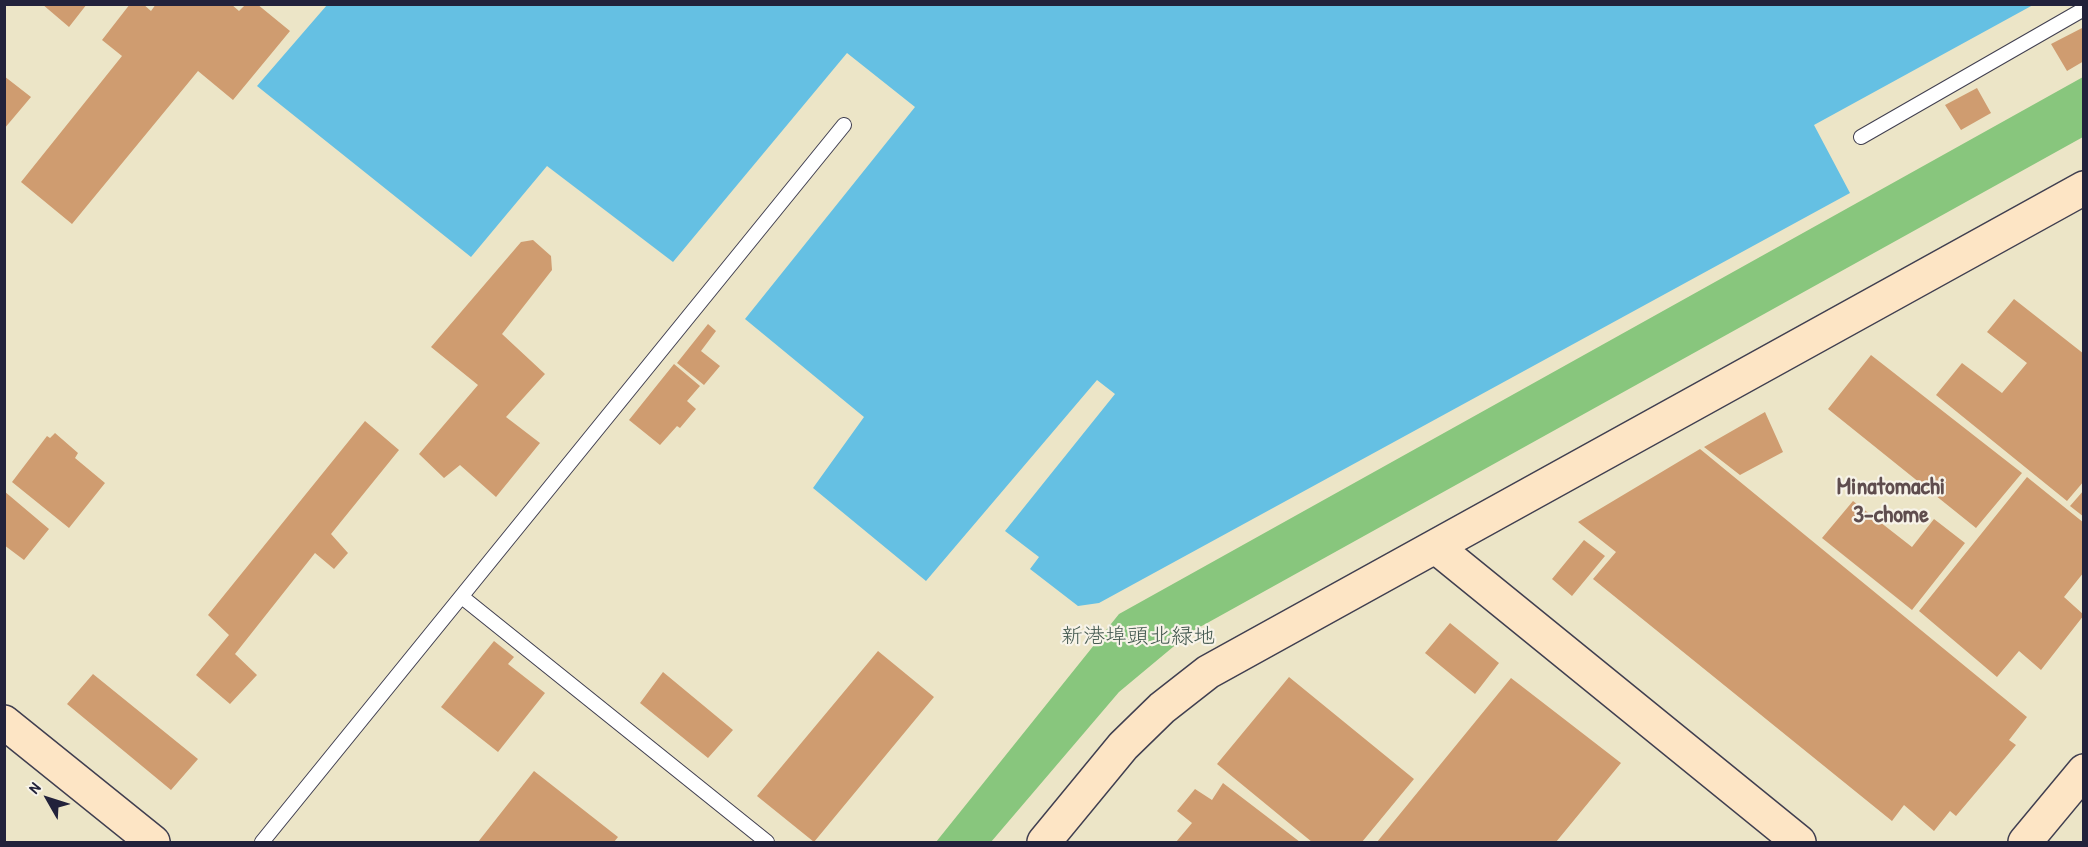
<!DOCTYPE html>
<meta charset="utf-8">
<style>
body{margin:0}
#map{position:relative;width:2088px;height:847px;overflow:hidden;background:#ece5c7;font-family:"Patrick Hand",sans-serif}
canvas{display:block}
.frame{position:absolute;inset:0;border:6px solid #22223b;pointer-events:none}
.north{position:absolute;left:18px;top:769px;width:60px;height:60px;-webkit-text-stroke:4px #f7f3e8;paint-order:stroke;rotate:309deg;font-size:16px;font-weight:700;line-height:24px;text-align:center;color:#22223b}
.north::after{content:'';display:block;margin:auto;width:21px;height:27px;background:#22223b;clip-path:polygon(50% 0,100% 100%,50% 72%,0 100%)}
</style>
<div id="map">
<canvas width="2088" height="847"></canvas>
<div class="frame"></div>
<div class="north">N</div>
</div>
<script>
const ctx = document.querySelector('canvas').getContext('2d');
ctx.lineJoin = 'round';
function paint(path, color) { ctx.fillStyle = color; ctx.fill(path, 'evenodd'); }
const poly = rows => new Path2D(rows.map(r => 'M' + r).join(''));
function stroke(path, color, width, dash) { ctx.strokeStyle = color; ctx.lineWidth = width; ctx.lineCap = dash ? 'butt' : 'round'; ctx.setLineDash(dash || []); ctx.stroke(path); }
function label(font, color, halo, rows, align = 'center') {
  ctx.font = font + ' "Patrick Hand","Klee One",sans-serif'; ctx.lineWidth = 4.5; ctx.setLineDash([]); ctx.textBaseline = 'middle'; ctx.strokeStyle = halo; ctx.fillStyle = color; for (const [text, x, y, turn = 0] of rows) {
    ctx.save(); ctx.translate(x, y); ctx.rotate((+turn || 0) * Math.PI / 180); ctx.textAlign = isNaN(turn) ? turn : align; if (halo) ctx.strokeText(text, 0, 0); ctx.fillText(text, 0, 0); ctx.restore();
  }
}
const green = poly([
 [2083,77,2083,137,1191,632,1119,692,991,842,936,842,1119,614]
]);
const water = poly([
 [327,5,327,4,2033,5,1814,125,1850,193,1099,603,1078,606,1030,569,1039,557,1005,531,1115,394,1097,380,926,581,813,488,864,417,745,319,915,107,847,53,673,262,547,166,471,257,257,86]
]);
const building = poly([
 [42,4,87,4,69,27],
 [130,4,143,4,151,11,156,4,231,4,239,11,246,4,257,4,290,31,233,100,198,71,72,224,21,182,122,56,102,40],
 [2084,27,2084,61,2067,71,2051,44],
 [4,76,31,97,4,129],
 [1977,88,1991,113,1961,130,1945,105],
 [533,240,551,256,552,270,502,334,545,374,506,417,540,443,496,497,460,465,444,478,419,454,478,385,431,347,521,242],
 [2014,299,2084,354,2084,481,2067,501,1936,395,1962,363,2002,393,2027,363,1987,332],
 [708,324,716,331,701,351,720,366,704,385,677,363],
 [1871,355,2022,473,1976,528,1828,409],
 [674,364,700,386,687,401,696,409,680,428,677,426,660,445,629,420],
 [1765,412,1783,452,1740,475,1704,447],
 [365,421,399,450,331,534,348,553,334,569,315,553,235,654,257,675,230,704,196,675,229,635,208,615],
 [55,433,78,453,75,458,105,483,69,528,12,482,47,436,50,438],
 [1700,449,2027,717,2009,740,2016,745,1956,816,1950,811,1934,831,1904,805,1892,821,1593,579,1616,552,1578,522],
 [2027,477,2084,523,2084,572,2064,597,2084,615,2041,670,2019,651,1997,677,1919,611],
 [2084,490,2084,517,2070,506],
 [4,491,49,529,24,560,4,545],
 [1853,501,1912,547,1934,519,1965,543,1912,610,1822,538],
 [1584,540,1605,556,1572,596,1552,579],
 [1450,623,1499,663,1475,694,1425,653],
 [494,641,514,657,508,664,545,693,498,752,441,707],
 [878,651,934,697,814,842,757,796],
 [663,672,733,730,708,758,640,703],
 [93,674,198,759,171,790,67,704],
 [1289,677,1414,779,1362,842,1312,842,1217,764],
 [1511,678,1621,763,1556,842,1377,842],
 [534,771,618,837,614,842,478,842],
 [1223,783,1300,842,1176,842,1192,823,1177,811,1195,789,1212,800]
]);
const lane = poly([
 [1861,137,2084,9],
 [462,597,767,842],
 [262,842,844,125]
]);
const secondary = poly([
 [1436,547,1799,842],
 [4,722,153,842],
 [1044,842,1123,746,1162,708,1208,672,2084,188],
 [2025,842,2084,771]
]);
const parkNames = [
 ["新港埠頭北緑地",1138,637]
];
const neighbourhoodNames = [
 ["Minatomachi",1891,488],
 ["3-chome",1891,516]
];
paint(green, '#88c67d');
paint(water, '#65c0e3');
paint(building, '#cf9c70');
stroke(lane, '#403f50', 16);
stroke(secondary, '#403f50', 36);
stroke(lane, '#fff', 14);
stroke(secondary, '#fde5c5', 33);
label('22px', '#465b52', '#f7f3e8', parkNames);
label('bold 24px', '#5f4d4e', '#f7f3e8', neighbourhoodNames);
</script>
